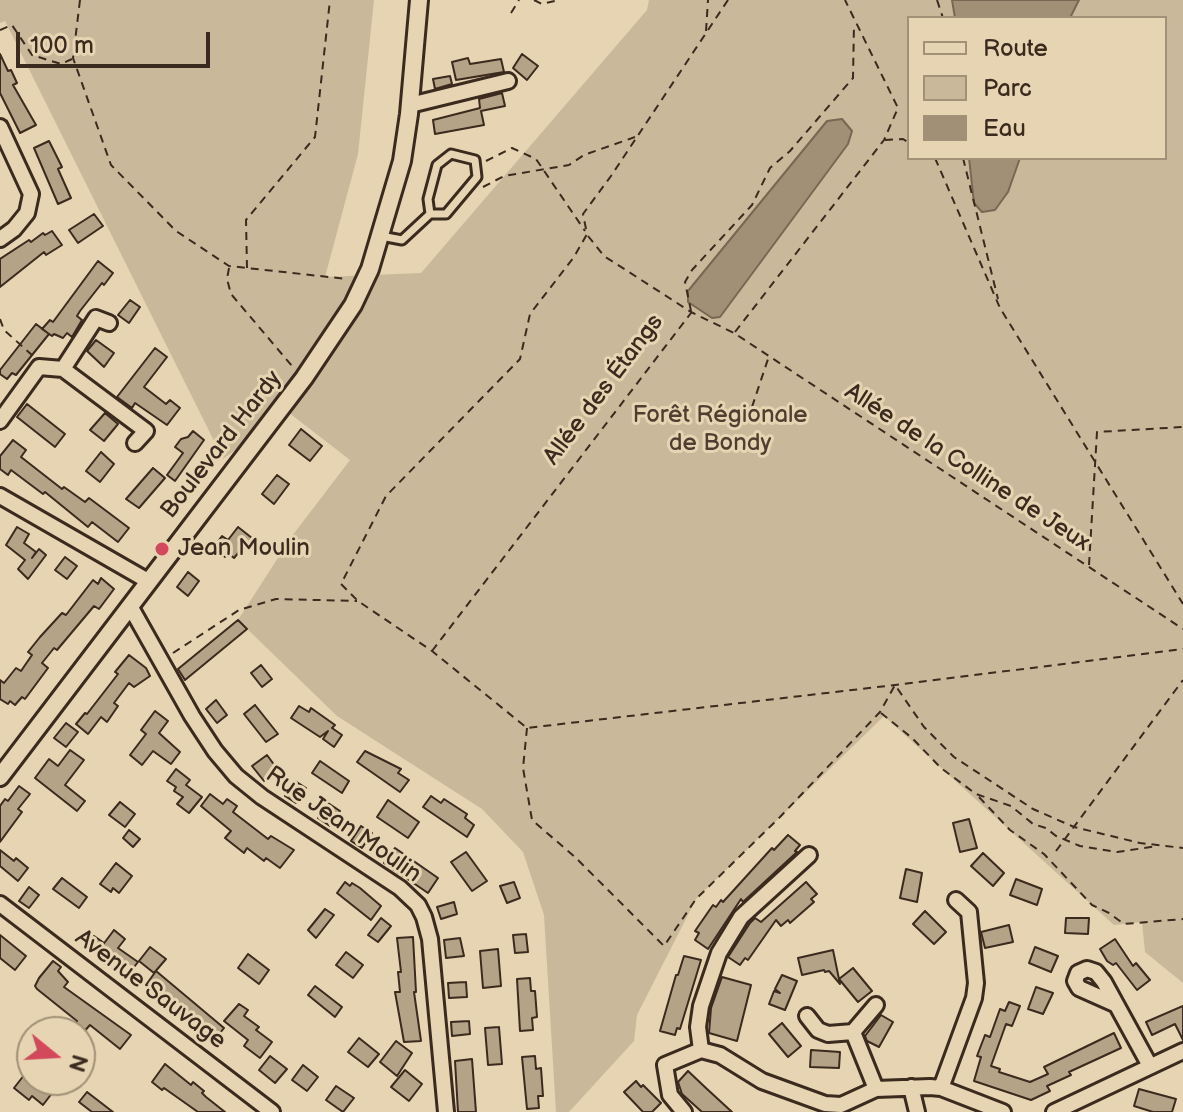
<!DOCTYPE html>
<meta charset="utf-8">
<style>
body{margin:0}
#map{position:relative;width:1183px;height:1112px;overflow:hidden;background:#e6d4b2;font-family:"Balsamiq Sans",sans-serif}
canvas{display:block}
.legend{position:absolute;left:907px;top:16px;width:260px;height:144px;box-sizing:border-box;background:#e6d4b2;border:2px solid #a29077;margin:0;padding:10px 14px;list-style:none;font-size:24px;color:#3b2a1e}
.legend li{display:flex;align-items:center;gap:16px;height:40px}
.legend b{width:40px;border:2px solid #a29077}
.north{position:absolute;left:16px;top:1016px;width:80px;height:80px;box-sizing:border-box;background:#e6d4b2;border:2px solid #a29077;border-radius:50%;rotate:108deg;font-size:22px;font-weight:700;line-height:32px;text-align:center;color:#3b2a1e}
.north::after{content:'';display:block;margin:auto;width:28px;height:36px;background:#d1495b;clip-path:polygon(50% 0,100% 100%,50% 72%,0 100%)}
.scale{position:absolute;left:16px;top:32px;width:194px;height:36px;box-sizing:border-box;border:4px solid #3b2a1e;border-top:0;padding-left:10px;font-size:24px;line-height:28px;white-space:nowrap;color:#3b2a1e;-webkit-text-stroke:6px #e6d4b2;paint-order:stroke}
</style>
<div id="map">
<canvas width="1183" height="1112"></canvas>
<ul class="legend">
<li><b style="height:10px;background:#e6d4b2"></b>Route</li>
<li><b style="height:22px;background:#cab89a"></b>Parc</li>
<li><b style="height:22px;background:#a18f76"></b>Eau</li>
</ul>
<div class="north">N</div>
<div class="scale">100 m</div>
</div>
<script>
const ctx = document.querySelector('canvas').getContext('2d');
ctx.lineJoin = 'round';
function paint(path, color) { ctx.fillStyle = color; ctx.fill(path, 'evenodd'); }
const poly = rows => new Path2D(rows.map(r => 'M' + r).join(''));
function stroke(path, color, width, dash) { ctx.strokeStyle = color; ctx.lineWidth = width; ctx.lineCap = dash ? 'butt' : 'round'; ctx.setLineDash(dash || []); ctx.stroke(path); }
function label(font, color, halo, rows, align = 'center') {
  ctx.font = font + ' "Balsamiq Sans",sans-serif'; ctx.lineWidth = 6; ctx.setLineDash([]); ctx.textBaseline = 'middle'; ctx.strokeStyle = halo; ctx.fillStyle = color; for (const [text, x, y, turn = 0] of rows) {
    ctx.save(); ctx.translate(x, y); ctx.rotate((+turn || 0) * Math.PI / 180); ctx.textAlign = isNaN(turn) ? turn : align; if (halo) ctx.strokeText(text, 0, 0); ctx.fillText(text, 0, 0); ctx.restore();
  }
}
const green = poly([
 [0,0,374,0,358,154,325,277,421,273,647,10,649,0,1183,0,1183,983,1145,952,1142,922,1114,925,884,716,696,899,637,1015,634,1041,569,1112,556,1112,544,915,523,852,482,809,337,716,238,620,292,536,350,460,288,412,223,459,5,21,0,23],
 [909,18,1165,18,1165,158,909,158]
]);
const water = poly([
 [952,0,1079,0,1070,18,955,18,952,0],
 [842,119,852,131,848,144,720,317,712,318,688,302,688,291,827,121,842,119],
 [969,158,1020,158,1008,192,995,210,982,212,974,203,969,158]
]);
const building = poly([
 [0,54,8,71,11,70,17,83,13,85,36,125,20,133,0,93,0,54],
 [522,54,538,66,527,80,513,68,522,54],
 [468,58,470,64,501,59,504,72,456,80,452,62,468,58],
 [450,76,452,84,435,89,433,79,450,76],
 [502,93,505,106,481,111,484,125,435,134,433,120,480,108,479,99,502,93],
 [49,141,62,167,58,169,71,198,58,204,34,148,49,141],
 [94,214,103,226,78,243,69,230,94,214],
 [52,231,62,245,46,255,44,252,0,287,0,259,29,240,31,242,43,233,45,235,52,231],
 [98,261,113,273,104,285,102,283,80,311,77,316,82,320,72,337,67,333,63,338,54,334,52,336,42,329,50,320,53,322,98,261],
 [130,300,140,307,129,323,118,315,130,300],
 [36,324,49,334,16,375,12,373,7,379,0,374,0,370,36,324],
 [96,340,114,353,104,367,87,351,96,340],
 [155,348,167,357,144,387,166,404,170,400,180,408,167,425,135,403,132,408,117,397,155,348],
 [27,404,65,434,55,447,17,417,27,404],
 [105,413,118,424,104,441,90,430,105,413],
 [301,429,322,446,310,461,289,445,301,429],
 [193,431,204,440,175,481,167,475,183,453,175,447,181,439,188,437,193,431],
 [13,440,26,450,21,457,62,489,64,487,85,502,89,498,129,528,118,542,92,522,88,527,45,492,43,494,11,470,8,475,0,469,0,456,13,440],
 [101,452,114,464,100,482,86,471,101,452],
 [153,468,165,478,139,508,126,499,153,468],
 [277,475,289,484,274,504,262,494,277,475],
 [17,527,29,534,24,543,36,552,32,558,39,549,46,555,28,579,18,569,25,560,6,545,17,527],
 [238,527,257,542,250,551,244,546,234,558,228,553,225,557,213,548,222,536,228,540,238,527],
 [65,557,77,566,67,579,55,570,65,557],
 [188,572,199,581,188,596,177,587,188,572],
 [101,578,114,589,99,609,94,606,57,650,54,648,42,663,48,668,25,699,22,697,15,705,10,701,8,704,0,699,0,680,4,683,16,668,21,671,32,655,28,652,40,637,62,613,66,615,93,580,98,584,101,578],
 [238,620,247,629,185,680,178,669,238,620],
 [129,655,146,668,150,676,134,687,129,683,114,703,118,706,107,722,101,717,88,734,76,724,85,713,87,714,118,674,115,672,129,655],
 [261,665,272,679,262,687,251,673,261,665],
 [216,700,227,715,217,723,206,709,216,700],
 [255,705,278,734,266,742,244,714,255,705],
 [299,706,309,712,311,708,335,725,332,728,342,735,334,747,323,739,328,731,320,737,291,718,299,706],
 [155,711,168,721,159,733,180,752,171,764,153,751,142,765,130,755,146,734,141,730,155,711],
 [66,723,78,732,66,747,54,738,66,723],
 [70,750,84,760,65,785,85,801,77,811,35,778,49,759,58,766,70,750],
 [365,751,401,769,398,773,409,780,400,792,357,762,365,751],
 [267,755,278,770,264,781,252,766,267,755],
 [320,761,349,781,342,793,312,773,320,761],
 [176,769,190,780,186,785,202,797,189,813,177,804,183,797,174,791,176,787,167,781,176,769],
 [295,781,306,788,296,803,285,796,295,781],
 [19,786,30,794,18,809,22,812,0,842,0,806,5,799,8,801,19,786],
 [210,794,223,804,227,799,237,806,233,812,268,839,271,836,294,850,280,868,266,858,264,861,247,848,244,853,225,838,231,831,201,806,210,794],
 [431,796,441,803,444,799,467,814,465,818,474,825,467,837,423,807,431,796],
 [388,800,419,822,408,838,377,817,388,800],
 [120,802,135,814,125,827,109,815,120,802],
 [328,803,340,811,330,826,318,818,328,803],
 [969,819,977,848,960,852,953,823,969,819],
 [361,826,372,833,362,848,351,841,361,826],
 [129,830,140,839,133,847,123,838,129,830],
 [788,835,800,845,795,851,797,852,743,902,741,899,708,949,695,940,699,933,695,931,713,905,716,907,721,900,723,902,772,848,774,850,788,835],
 [395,848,438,878,428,893,384,863,395,848],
 [0,850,14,861,16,858,28,868,18,881,0,866,0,850],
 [466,852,487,881,472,891,451,862,466,852],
 [983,853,1004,873,993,886,971,866,983,853],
 [116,863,132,876,119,893,113,888,111,892,100,884,116,863],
 [906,869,922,873,917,902,900,898,906,869],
 [62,878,87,897,79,908,53,889,62,878],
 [1016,879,1042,889,1037,905,1010,895,1016,879],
 [345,882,350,886,352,883,360,888,381,906,371,920,337,893,345,882],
 [514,882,520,898,507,903,500,886,514,882],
 [806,882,817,894,811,899,814,902,790,923,788,920,781,926,776,920,748,960,745,958,740,965,728,957,750,923,755,918,761,922,806,882],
 [29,887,39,895,29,908,19,901,29,887],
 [454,902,457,914,441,919,437,907,454,902],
 [325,909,334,915,316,938,308,930,325,909],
 [925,911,946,932,934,944,913,924,925,911],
 [381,918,391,926,378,942,368,935,381,918],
 [1066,918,1089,918,1088,934,1065,933,1066,918],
 [1009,925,1013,942,985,948,981,932,1009,925],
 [114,930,125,939,118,948,138,962,127,976,116,967,118,964,99,949,96,953,87,946,94,936,104,943,102,946,114,930],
 [526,934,528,952,515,953,513,935,526,934],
 [0,935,26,956,15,970,0,958,0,935],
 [413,937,416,992,414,992,421,1041,404,1042,395,992,400,992,398,972,401,972,397,938,413,937],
 [460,938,464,956,446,958,444,940,460,938],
 [1115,939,1133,966,1136,963,1150,980,1137,990,1116,963,1113,965,1107,961,1100,949,1115,939],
 [150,947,166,959,154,973,139,961,150,947],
 [1035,947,1058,956,1051,972,1029,963,1035,947],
 [498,949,501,986,483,988,480,951,498,949],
 [833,950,840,984,829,971,825,972,824,970,802,975,798,958,833,950],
 [346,952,363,965,353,978,336,965,346,952],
 [248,954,269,970,259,984,238,968,248,954],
 [684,956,701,960,680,1029,677,1028,675,1035,660,1031,676,975,678,975,684,956],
 [53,961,61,967,58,971,68,982,64,987,131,1035,120,1049,90,1025,80,1036,80,1032,71,1029,77,1021,37,989,35,986,39,978,53,961],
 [853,968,872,991,858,1002,839,979,853,968],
 [156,971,224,1028,213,1042,159,999,161,996,146,985,156,971],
 [782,975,797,981,785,1010,769,1004,774,991,780,993,775,989,782,975],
 [722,977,751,985,737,1041,709,1033,711,1008,722,977],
 [530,978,531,991,535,991,537,1017,532,1018,533,1030,520,1031,517,979,530,978],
 [466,982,467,997,449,998,448,983,466,982],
 [315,986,342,1007,335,1017,308,995,315,986],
 [1036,987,1053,993,1043,1014,1028,1009,1036,987],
 [1009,1002,1020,1006,1012,1026,1006,1024,991,1066,1000,1069,999,1072,1030,1082,1048,1074,1044,1067,1114,1033,1121,1048,1069,1072,1071,1075,1047,1086,1050,1091,1031,1100,974,1081,981,1057,977,1056,985,1035,990,1037,1000,1009,1005,1011,1009,1002],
 [239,1004,248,1010,244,1016,259,1027,256,1030,272,1042,260,1058,244,1046,248,1040,224,1021,239,1004],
 [1183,1006,1183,1040,1175,1024,1152,1035,1146,1022,1183,1006],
 [881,1015,893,1022,879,1047,867,1041,865,1036,881,1015],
 [469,1021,470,1034,452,1036,451,1022,469,1021],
 [782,1023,801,1046,788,1057,769,1034,782,1023],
 [499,1027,502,1064,488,1065,485,1028,499,1027],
 [359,1038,379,1054,368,1067,348,1052,359,1038],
 [396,1041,412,1053,397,1076,380,1062,396,1041],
 [811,1050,840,1052,839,1068,810,1067,811,1050],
 [270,1056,287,1069,275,1083,259,1070,270,1056],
 [535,1056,536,1069,541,1068,543,1096,538,1096,539,1108,527,1109,522,1057,535,1056],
 [472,1059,476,1112,458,1112,455,1061,472,1059],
 [165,1064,191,1085,193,1082,204,1091,202,1093,206,1097,225,1112,198,1112,164,1088,162,1090,152,1082,165,1064],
 [32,1065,32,1080,62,1080,43,1105,32,1096,29,1100,14,1088,32,1065],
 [303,1065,318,1077,307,1091,292,1080,303,1065],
 [405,1070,422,1084,409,1101,391,1087,405,1070],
 [688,1071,707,1089,732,1112,702,1112,682,1094,678,1082,688,1071],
 [636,1081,641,1087,643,1085,661,1103,652,1112,643,1112,624,1092,636,1081],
 [336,1086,354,1098,343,1112,326,1100,336,1086],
 [1139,1089,1176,1099,1172,1112,1153,1112,1134,1106,1139,1089],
 [87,1092,113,1112,92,1112,79,1102,87,1092]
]);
const path = poly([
 [80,0,73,58,111,165,176,231,229,266,347,279],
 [534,0,542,4,559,0],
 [728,0,611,176,583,214,587,234,574,257,530,314,520,359,386,496,341,584,358,601,432,651,527,728,895,685,1183,649],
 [937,0,943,18],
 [511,13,519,0],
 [0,30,12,25,32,55,61,64,72,59],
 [706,31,708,0],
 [885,140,903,139,909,143],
 [935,158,1000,308,1183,604],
 [963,158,998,299],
 [486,161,512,148,536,159,585,231],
 [483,187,504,176,569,165,584,155,635,137],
 [588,236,604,256,691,312,734,333,1183,629],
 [229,268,227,279,231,294,292,366],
 [247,268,246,220,315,137,330,0],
 [691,311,685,282,692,270,752,205,770,168,790,151,853,78,854,24],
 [0,319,4,330,33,356],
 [735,332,884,140,898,108,845,0],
 [752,407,768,359],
 [1089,565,1097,432,1183,427],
 [432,651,691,313],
 [173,653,239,610,276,599,357,601],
 [881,713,912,738,941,768,976,794,1011,806,1033,824,1046,828,1056,836,1080,846,1117,852,1158,846],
 [527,728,523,768,532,820,575,857,664,946,696,899,780,817,880,712,895,685,924,727,954,757,1033,809,1074,827,1140,843,1183,848],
 [979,797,1010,830,1044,854,1092,905,1109,913,1124,924,1183,919],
 [1056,851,1183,680]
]);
const service = poly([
 [381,236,402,240,430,214,446,214,477,177,475,160,451,154,437,165,428,199,430,214]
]);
const minor = poly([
 [410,105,508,81],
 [0,127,31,194,27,213,14,229,0,239],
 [63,369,146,431,135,443],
 [63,369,96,318,109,323],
 [0,421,39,367,63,369],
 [0,496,148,581],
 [130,606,192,716,215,751,236,776,262,797,400,888,418,905,424,917,430,939,446,1112],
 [0,904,272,1112],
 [1115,1004,1079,988,1075,981,1078,973,1087,969,1096,972,1104,982,1150,1066],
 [807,1016,818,1030,828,1034,853,1032,876,1005],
 [853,1032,876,1089],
 [701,1050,698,1027,701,1006,719,953,741,917,809,855],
 [911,1087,917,1112],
 [941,1088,974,998,976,983,969,912,956,900],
 [684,1112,670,1095,665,1065,701,1050,720,1055,762,1081,825,1104,841,1105,876,1089,930,1087,941,1088,1003,1112],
 [1054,1112,1183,1051]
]);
const tertiary = poly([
 [0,777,304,378,353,305,370,269,402,161,409,114,419,0]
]);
const markers = [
 [162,549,8,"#d1495b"]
];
const streetNames = [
 ["Allée des Étangs",604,390,-53],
 ["Boulevard Hardy",222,445,-52],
 ["Allée de la Colline de Jeux",967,468,33],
 ["Rue Jean Moulin",343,825,35],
 ["Avenue Sauvage",150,990,37]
];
const parkNames = [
 ["Forêt Régionale",720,416],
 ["de Bondy",720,444]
];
const poiNames = [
 ["Jean Moulin",178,549]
];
paint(green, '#cab89a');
paint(water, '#a18f76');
stroke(water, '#786753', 2);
paint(building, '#b4a386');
stroke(building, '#3b2a1e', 2);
stroke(service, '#3b2a1e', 13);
stroke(minor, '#3b2a1e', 20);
stroke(tertiary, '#3b2a1e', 22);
stroke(path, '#3b2a1e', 2, [8, 6]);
stroke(service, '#e6d4b2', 7);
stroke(minor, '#e6d4b2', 14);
stroke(tertiary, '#e6d4b2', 16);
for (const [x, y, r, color] of markers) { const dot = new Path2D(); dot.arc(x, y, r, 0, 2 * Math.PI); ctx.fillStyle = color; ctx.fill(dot); stroke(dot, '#e6d4b2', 3); }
label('24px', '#3b2a1e', '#e6d4b2', streetNames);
label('24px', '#503f31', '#e6d4b2', parkNames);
label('24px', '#3b2a1e', '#e6d4b2', poiNames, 'left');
</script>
